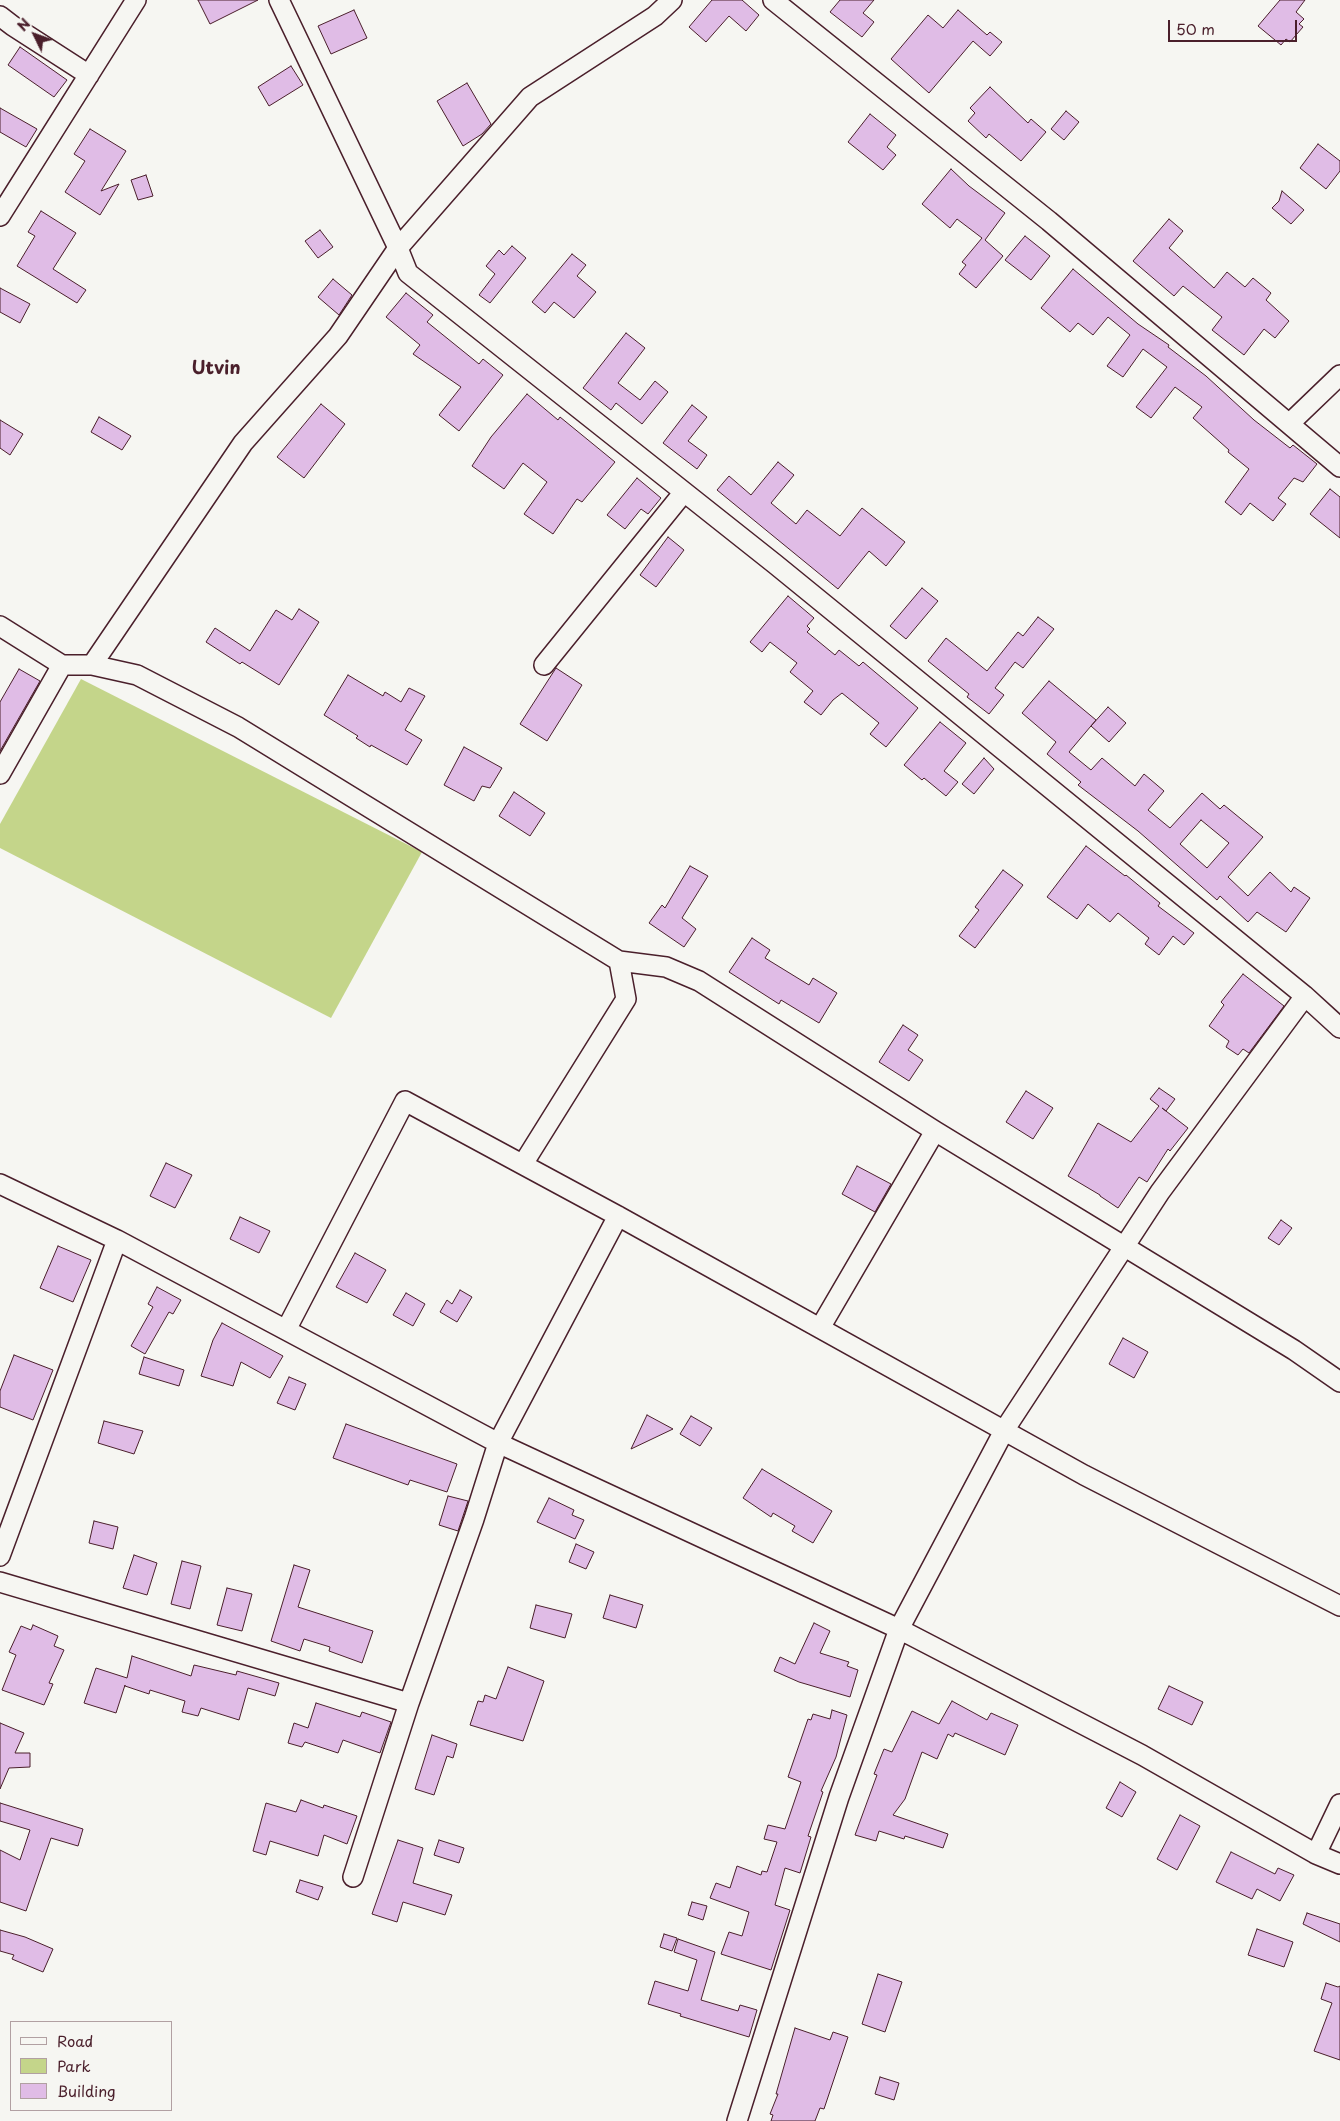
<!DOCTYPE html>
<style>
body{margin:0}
#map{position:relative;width:1340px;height:2121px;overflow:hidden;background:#f6f6f2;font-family:"Playpen Sans",sans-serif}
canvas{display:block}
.legend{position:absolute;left:10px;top:2021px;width:162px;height:90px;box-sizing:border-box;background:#f6f6f2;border:1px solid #b1a0a2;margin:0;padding:6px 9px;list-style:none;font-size:15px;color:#4a1f2b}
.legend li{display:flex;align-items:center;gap:10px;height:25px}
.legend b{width:25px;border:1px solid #b1a0a2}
.north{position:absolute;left:10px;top:10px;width:50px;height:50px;-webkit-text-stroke:4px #f6f6f2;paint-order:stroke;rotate:312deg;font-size:14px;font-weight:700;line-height:20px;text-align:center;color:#4a1f2b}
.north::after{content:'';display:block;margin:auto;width:18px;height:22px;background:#4a1f2b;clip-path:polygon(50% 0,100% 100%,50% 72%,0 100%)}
.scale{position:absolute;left:1168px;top:20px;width:129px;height:22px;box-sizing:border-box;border:2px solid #4a1f2b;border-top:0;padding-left:6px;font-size:15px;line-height:18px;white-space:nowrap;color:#4a1f2b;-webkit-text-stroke:4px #f6f6f2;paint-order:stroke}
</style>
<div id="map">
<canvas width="1340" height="2121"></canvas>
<ul class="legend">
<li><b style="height:6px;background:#f6f6f2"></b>Road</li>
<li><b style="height:14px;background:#c4d58a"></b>Park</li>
<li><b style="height:14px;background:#e0bce6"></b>Building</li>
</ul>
<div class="north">N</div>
<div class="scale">50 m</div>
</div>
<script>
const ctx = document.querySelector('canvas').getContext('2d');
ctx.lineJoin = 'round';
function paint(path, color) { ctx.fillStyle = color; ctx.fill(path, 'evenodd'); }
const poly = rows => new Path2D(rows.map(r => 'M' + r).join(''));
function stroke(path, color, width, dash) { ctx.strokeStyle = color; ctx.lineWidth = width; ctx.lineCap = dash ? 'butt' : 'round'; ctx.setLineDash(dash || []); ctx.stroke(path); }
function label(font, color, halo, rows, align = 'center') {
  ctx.font = font + ' "Playpen Sans",sans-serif'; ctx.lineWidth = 4; ctx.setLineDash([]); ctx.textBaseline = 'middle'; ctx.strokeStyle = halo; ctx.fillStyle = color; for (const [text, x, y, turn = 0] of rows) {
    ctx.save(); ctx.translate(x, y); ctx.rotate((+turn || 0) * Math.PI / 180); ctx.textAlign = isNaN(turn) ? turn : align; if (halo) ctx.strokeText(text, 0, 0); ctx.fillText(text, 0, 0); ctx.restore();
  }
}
const green = poly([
 [81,679,422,852,331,1018,0,848,0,824]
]);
const building = poly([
 [198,0,258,0,210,24,198,0],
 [712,0,742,0,759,15,746,31,729,16,706,42,689,27,712,0],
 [840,0,874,0,863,13,874,22,862,37,830,12,840,0],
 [1280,0,1305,0,1296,12,1304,19,1299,24,1303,27,1290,42,1286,39,1281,45,1258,26,1280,0],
 [354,10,367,38,331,54,318,26,354,10],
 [958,10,987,35,990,32,1002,42,990,56,973,41,929,93,891,59,928,15,943,28,958,10],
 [20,47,67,80,54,97,8,65,20,47],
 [291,66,303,85,269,106,258,87,291,66],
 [467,83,491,124,482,134,463,146,437,101,467,83],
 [990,87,1028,123,1031,119,1046,132,1021,161,989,134,986,138,968,121,975,113,970,108,990,87],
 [0,108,37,129,26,147,0,132,0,108],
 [1066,111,1079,122,1064,140,1051,129,1066,111],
 [870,114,896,135,887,147,896,155,883,170,848,142,870,114],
 [90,129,126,151,101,191,119,184,100,215,65,192,85,161,74,154,90,129],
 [1318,144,1340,161,1340,171,1326,189,1300,168,1318,144],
 [951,169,969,186,1005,213,985,240,1003,256,976,288,959,274,966,265,962,262,982,238,957,219,950,228,922,204,951,169],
 [146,175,153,196,138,200,131,180,146,175],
 [1282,191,1304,210,1291,224,1272,208,1279,201,1282,191],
 [41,211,76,233,53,269,86,290,77,303,17,266,35,236,28,232,41,211],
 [1169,219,1183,231,1169,248,1214,288,1227,272,1245,287,1253,278,1271,293,1266,300,1289,321,1275,338,1264,329,1244,355,1212,330,1222,317,1183,286,1174,296,1133,261,1169,219],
 [320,230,333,247,318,258,305,241,320,230],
 [1025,236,1050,256,1031,280,1005,260,1025,236],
 [512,246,526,258,490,303,479,295,495,274,486,266,499,250,504,255,512,246],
 [572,254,586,265,577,276,596,292,574,318,554,302,545,313,532,302,572,254],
 [1073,269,1138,324,1169,345,1168,347,1206,376,1254,420,1290,448,1293,445,1317,464,1303,482,1294,478,1278,498,1286,504,1273,521,1250,503,1241,515,1225,502,1249,469,1228,452,1229,450,1193,418,1202,407,1175,387,1151,418,1136,407,1167,367,1143,349,1123,377,1107,366,1130,335,1108,317,1093,335,1078,323,1070,332,1041,308,1073,269],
 [333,279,352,295,339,315,318,297,333,279],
 [0,288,30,304,20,323,0,312,0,288],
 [406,293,433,315,427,322,479,364,483,359,503,375,459,431,439,415,461,387,413,354,420,345,386,317,406,293],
 [626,333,645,348,618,383,640,400,655,381,668,392,642,424,616,403,611,410,583,388,626,333],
 [527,394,558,420,560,417,615,462,582,502,577,499,553,534,524,514,547,482,523,463,504,489,472,466,491,437,527,394],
 [321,404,345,424,304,478,277,457,321,404],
 [692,405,707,417,688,441,707,455,697,469,663,443,692,405],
 [99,417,131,436,122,450,91,432,99,417],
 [0,420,23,434,10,455,0,448,0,420],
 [778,462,794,475,771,503,796,524,807,510,840,536,862,508,905,542,886,566,869,551,838,589,717,490,729,476,751,495,778,462],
 [637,478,661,498,648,514,641,509,625,529,607,515,637,478],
 [1330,489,1340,497,1340,538,1310,514,1330,489],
 [668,537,684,550,656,587,640,575,668,537],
 [922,588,938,601,906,639,890,626,922,588],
 [788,596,814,618,807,626,810,629,807,632,835,655,839,650,859,666,863,662,918,708,886,747,870,734,879,723,842,693,833,700,821,715,804,702,813,691,790,672,797,663,770,642,762,652,750,642,788,596],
 [299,609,319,622,279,685,242,662,240,664,206,642,215,628,250,651,276,610,292,620,299,609],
 [1038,617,1054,629,1023,668,1015,662,995,688,1004,695,989,714,967,697,969,694,928,661,946,638,987,671,1018,632,1023,636,1038,617],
 [556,668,582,685,547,741,520,724,556,668],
 [19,669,40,681,0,751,0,702,19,669],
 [348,675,383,696,385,692,401,702,409,688,425,696,405,730,422,740,407,765,371,745,370,747,356,738,358,736,324,715,348,675],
 [1049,681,1096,720,1069,752,1091,770,1102,758,1135,786,1144,774,1164,791,1148,810,1170,828,1202,793,1220,809,1224,805,1263,837,1228,877,1248,896,1270,872,1291,892,1294,887,1310,898,1286,932,1257,912,1248,922,1220,896,1217,900,1138,831,1078,785,1081,782,1047,754,1056,742,1022,713,1049,681],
 [1201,820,1229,843,1207,868,1180,844,1201,820],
 [1108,707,1126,723,1109,742,1091,726,1108,707],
 [940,722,966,743,944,771,958,782,946,796,924,778,922,780,904,765,940,722],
 [464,747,502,768,490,788,482,786,474,801,444,785,464,747],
 [984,758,994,769,974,794,962,784,984,758],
 [514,792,545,813,530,836,499,816,514,792],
 [1086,846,1125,876,1126,875,1160,903,1158,906,1194,933,1184,945,1173,936,1159,955,1145,944,1149,938,1118,913,1110,922,1088,904,1077,919,1047,897,1086,846],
 [690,866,708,876,682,918,696,929,684,947,649,923,662,905,665,908,690,866],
 [1003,870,1023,885,975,948,959,936,979,910,975,907,1003,870],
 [752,938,770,950,765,958,809,985,813,978,837,993,819,1023,781,1000,779,1004,729,972,752,938],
 [1243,974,1284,1006,1249,1053,1243,1049,1238,1055,1226,1047,1229,1041,1209,1026,1224,1005,1221,1002,1243,974],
 [903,1025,918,1035,908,1050,923,1060,909,1081,879,1062,903,1025],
 [1159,1088,1175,1099,1166,1111,1162,1108,1188,1128,1170,1151,1168,1149,1147,1182,1139,1177,1118,1208,1100,1196,1100,1195,1068,1176,1098,1123,1131,1142,1159,1106,1150,1099,1159,1088],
 [1026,1091,1053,1108,1033,1139,1006,1122,1026,1091],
 [166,1163,192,1175,175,1208,150,1196,166,1163],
 [857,1166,891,1184,875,1212,842,1194,857,1166],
 [240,1217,270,1231,259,1253,230,1239,240,1217],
 [1281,1220,1292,1228,1279,1245,1268,1238,1281,1220],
 [58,1246,91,1260,73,1302,40,1288,58,1246],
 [355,1253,386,1270,367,1303,336,1287,355,1253],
 [157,1287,181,1300,173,1314,169,1312,145,1354,131,1346,153,1307,148,1304,157,1287],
 [460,1290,472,1297,457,1322,440,1312,447,1300,452,1304,460,1290],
 [406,1293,425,1304,413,1326,393,1315,406,1293],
 [222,1323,283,1356,270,1378,241,1362,233,1386,201,1376,213,1340,222,1323],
 [1123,1338,1148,1352,1134,1378,1109,1364,1123,1338],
 [14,1355,53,1370,33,1420,0,1407,0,1391,14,1355],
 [144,1357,184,1370,179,1386,139,1374,144,1357],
 [289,1377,306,1384,295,1410,277,1403,289,1377],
 [647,1415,673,1429,631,1449,647,1415],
 [691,1416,712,1428,700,1446,680,1434,691,1416],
 [104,1421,143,1431,134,1454,98,1443,104,1421],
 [346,1424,457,1464,447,1492,410,1480,408,1485,333,1458,346,1424],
 [762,1469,832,1511,813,1543,792,1531,795,1526,773,1513,771,1517,743,1498,762,1469],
 [448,1496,468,1501,458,1531,439,1525,448,1496],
 [549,1498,574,1510,572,1515,584,1520,575,1539,537,1522,549,1498],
 [94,1521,118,1527,113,1549,89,1543,94,1521],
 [576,1544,594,1552,586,1569,569,1562,576,1544],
 [134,1555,157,1563,147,1595,123,1588,134,1555],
 [182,1561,201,1566,190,1609,171,1604,182,1561],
 [294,1565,310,1570,298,1607,373,1631,362,1663,329,1651,330,1647,304,1639,300,1651,271,1641,294,1565],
 [227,1588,252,1594,242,1631,217,1625,227,1588],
 [610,1595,643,1605,636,1628,603,1618,610,1595],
 [536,1605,572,1614,565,1638,530,1628,536,1605],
 [814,1623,830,1631,820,1653,849,1662,847,1666,858,1670,850,1697,799,1682,774,1671,780,1657,795,1664,814,1623],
 [33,1625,58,1636,54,1646,64,1650,49,1683,53,1684,44,1705,2,1690,16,1655,9,1652,21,1626,31,1630,33,1625],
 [132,1656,191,1676,194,1665,236,1675,237,1671,279,1683,275,1696,248,1688,239,1720,201,1708,198,1716,182,1712,185,1701,150,1690,149,1694,125,1686,125,1685,116,1713,84,1703,96,1668,127,1678,132,1656],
 [508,1667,544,1681,523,1741,470,1725,478,1701,483,1702,485,1695,496,1699,508,1667],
 [1169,1686,1203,1702,1192,1725,1158,1709,1169,1686],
 [952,1701,987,1720,991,1713,1018,1725,1005,1755,955,1733,953,1737,948,1734,937,1759,922,1752,905,1799,893,1815,948,1834,943,1848,905,1836,904,1839,879,1831,876,1841,855,1835,877,1775,874,1774,884,1749,892,1752,912,1711,939,1724,952,1701],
 [316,1703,360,1717,362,1712,391,1722,380,1753,343,1740,338,1753,305,1742,302,1747,288,1743,294,1723,308,1728,316,1703],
 [832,1710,847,1715,836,1757,821,1791,823,1792,808,1836,811,1837,800,1873,785,1868,775,1905,790,1910,771,1970,721,1954,729,1932,742,1936,749,1912,710,1898,716,1883,730,1888,737,1866,761,1875,762,1871,767,1872,777,1842,764,1839,768,1825,785,1829,801,1782,788,1777,808,1719,811,1720,813,1714,830,1719,832,1710],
 [0,1723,24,1733,15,1753,30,1753,30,1767,9,1768,0,1789,0,1723],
 [432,1735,457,1744,453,1758,447,1756,434,1795,415,1789,432,1735],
 [1120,1782,1136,1792,1122,1817,1106,1808,1120,1782],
 [301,1800,323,1808,324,1805,357,1816,347,1844,324,1835,318,1856,270,1841,266,1855,253,1851,266,1803,296,1812,301,1800],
 [0,1803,83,1829,78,1846,51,1838,26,1911,0,1902,0,1850,20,1860,30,1830,0,1821,0,1803],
 [1180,1815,1200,1826,1177,1870,1157,1859,1180,1815],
 [398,1840,423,1848,413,1883,452,1895,445,1915,403,1902,397,1922,372,1914,398,1840],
 [439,1840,464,1848,459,1863,434,1855,439,1840],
 [1231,1852,1275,1874,1278,1868,1294,1875,1280,1901,1257,1889,1252,1899,1216,1882,1231,1852],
 [300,1880,323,1887,318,1900,296,1892,300,1880],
 [692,1902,707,1906,703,1920,688,1915,692,1902],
 [1307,1913,1340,1924,1340,1942,1303,1924,1307,1913],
 [1257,1929,1293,1942,1284,1967,1248,1955,1257,1929],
 [0,1930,25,1937,53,1949,43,1972,12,1959,14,1955,0,1951,0,1930],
 [664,1934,677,1938,672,1951,660,1947,664,1934],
 [678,1939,715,1952,701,2000,738,2011,740,2005,757,2010,749,2037,680,2016,681,2014,648,2004,655,1981,688,1991,697,1960,674,1952,678,1939],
 [878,1974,902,1982,885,2032,862,2024,878,1974],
 [1326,1983,1338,1987,1340,1986,1340,2060,1314,2051,1332,2003,1321,1999,1326,1983],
 [795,2028,830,2040,833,2032,848,2037,824,2109,820,2108,815,2121,771,2121,773,2115,770,2114,778,2094,776,2094,795,2028],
 [880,2077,899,2083,894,2100,875,2094,880,2077]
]);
const minor = poly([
 [279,0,398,248,408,273,775,564,1305,996,1340,1028],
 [773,0,1049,221,1340,467],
 [0,16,13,26,89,75],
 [0,216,136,0],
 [1289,424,1340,375],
 [0,626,62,665,92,665,137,675,238,727,619,961,666,967,699,981,935,1131,1294,1350,1340,1382],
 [92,665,243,443,338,336,398,248,530,97,655,16,672,0],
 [544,665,684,492],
 [0,774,62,665],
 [1305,996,1160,1192,1005,1429,899,1629,1142,1755,1316,1854,1340,1864],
 [523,1164,626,999,619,961],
 [0,1184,117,1240,498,1443,899,1629,839,1797,737,2121],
 [820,1328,935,1131],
 [286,1330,405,1101,618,1216,1084,1475,1340,1606],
 [0,1556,117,1240],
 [0,1582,409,1703],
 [1316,1854,1340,1804],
 [353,1877,409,1703,474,1519,498,1443,618,1216]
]);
const quarterNames = [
 ["Utvin",216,369]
];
paint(green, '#c4d58a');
paint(building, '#e0bce6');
stroke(building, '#4a1f2b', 1);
stroke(minor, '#4a1f2b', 22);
stroke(minor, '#f6f6f2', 19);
label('bold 18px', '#4a1f2b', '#f6f6f2', quarterNames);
</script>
